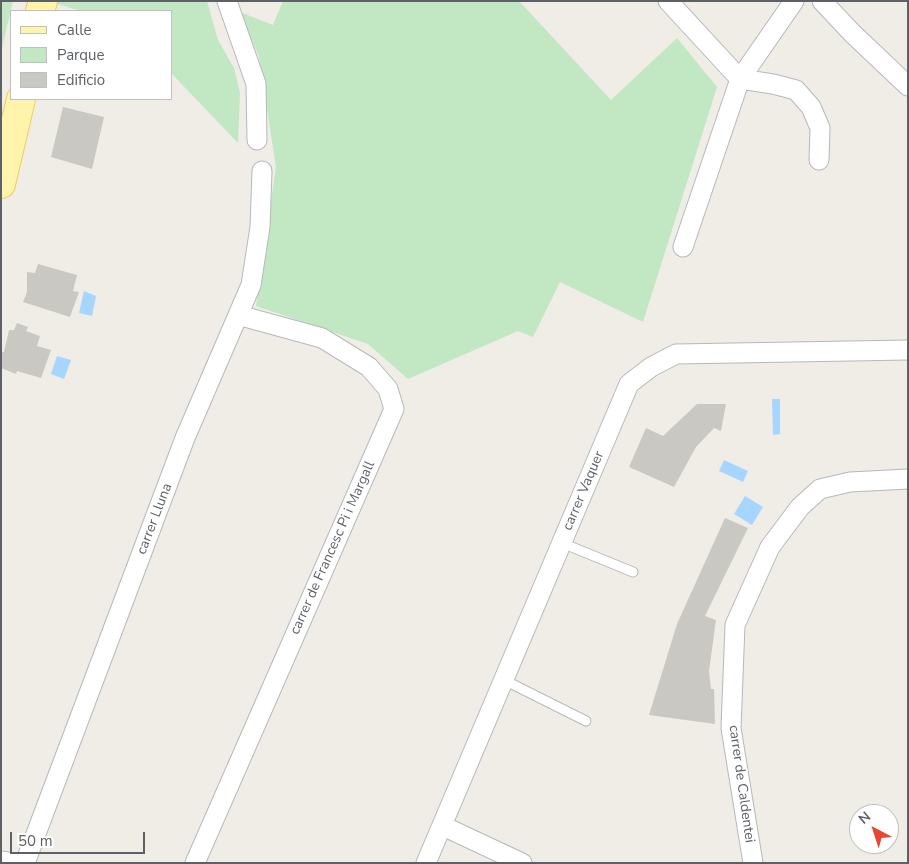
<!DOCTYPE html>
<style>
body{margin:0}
#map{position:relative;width:909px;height:864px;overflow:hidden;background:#efede5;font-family:"Nunito Sans",sans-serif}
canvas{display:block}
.frame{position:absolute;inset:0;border:2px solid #5d6166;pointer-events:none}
.legend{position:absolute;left:10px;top:10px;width:162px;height:90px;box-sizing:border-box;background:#fff;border:1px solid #bec0c2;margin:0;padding:6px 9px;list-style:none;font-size:15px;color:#5d6166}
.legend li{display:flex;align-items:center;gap:10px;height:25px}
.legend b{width:25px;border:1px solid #bec0c2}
.north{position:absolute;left:849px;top:804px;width:50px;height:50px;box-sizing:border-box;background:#fff;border:1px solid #bec0c2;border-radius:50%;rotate:320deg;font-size:14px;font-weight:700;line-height:20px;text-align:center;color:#5d6166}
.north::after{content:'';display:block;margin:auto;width:18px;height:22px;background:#e94531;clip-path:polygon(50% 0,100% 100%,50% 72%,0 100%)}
.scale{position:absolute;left:10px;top:832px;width:135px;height:22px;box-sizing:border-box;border:2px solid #5d6166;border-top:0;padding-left:6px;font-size:15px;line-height:18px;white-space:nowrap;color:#5d6166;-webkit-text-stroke:4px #fff;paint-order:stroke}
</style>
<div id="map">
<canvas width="909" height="864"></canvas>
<div class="frame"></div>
<ul class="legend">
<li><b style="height:6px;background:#fff4ab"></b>Calle</li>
<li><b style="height:14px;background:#c2e7c3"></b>Parque</li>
<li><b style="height:14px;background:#cac8c2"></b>Edificio</li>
</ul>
<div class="north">N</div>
<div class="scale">50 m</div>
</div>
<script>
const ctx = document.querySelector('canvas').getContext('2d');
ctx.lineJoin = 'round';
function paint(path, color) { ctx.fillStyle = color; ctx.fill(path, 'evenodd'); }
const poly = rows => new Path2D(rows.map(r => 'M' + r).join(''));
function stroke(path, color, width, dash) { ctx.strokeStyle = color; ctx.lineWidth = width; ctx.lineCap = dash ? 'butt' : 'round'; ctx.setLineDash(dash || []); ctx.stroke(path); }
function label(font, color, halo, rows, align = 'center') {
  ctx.font = font + ' "Nunito Sans",sans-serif'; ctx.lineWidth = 4; ctx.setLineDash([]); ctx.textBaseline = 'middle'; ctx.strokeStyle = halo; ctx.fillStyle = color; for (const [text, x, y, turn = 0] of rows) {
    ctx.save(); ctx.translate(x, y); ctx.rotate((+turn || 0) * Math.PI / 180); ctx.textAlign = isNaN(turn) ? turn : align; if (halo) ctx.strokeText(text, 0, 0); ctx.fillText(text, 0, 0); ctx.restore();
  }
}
const green = poly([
 [1,1,13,1,1,52],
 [57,1,207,1,218,40,234,68,240,93,238,143,171,73,171,11,81,11,57,4],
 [283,1,519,1,611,100,677,38,717,87,643,322,560,282,533,337,518,331,408,379,368,344,256,306,276,167,259,57,240,12,273,25]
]);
const water = poly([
 [84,291,96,296,92,316,79,313],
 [57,356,71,360,64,379,51,374],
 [772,399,780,399,780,434,773,435],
 [724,460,748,471,743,482,719,471],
 [745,496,763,507,752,525,734,514]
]);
const building = poly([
 [63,107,104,117,92,169,51,157],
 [38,264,77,275,73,291,79,292,70,317,23,302,27,292,27,272,35,273],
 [17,323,28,327,26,331,40,336,37,346,51,350,41,378,17,371,16,374,1,368,1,352,4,352,9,330,14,330],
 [697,404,726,404,721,431,714,428,696,447,674,487,629,467,646,428,663,436],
 [725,518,748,528,705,616,716,620,709,671,711,689,714,689,715,724,649,715,677,624]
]);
const lane = poly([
 [562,543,633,572],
 [504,680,586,721]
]);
const street = poly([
 [227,1,256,84,257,140],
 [668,1,740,79,773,84,796,90,811,107,820,128,819,160],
 [822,1,852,33,908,86],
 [683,247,740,79,794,1],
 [443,826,522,863],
 [1,861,14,863],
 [25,863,185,438,251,285,260,227,262,171],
 [195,863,394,409,388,389,369,367,322,338,238,315],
 [426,863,629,384,651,367,676,354,908,350],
 [753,863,731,728,735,625,770,547,800,507,820,489,850,482,908,479]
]);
const primary = poly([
 [40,11,43,1],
 [1,184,21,99]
]);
const streetNames = [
 ["carrer Vaquer",584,491,-67],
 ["carrer Lluna",155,519,-69],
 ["carrer de Francesc Pi i Margall",333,548,-66],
 ["carrer de Caldentei",741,784,82]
];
paint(green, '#c2e7c3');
paint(water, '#a6d6ff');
paint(building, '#cac8c2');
stroke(lane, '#b6b8bc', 11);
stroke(street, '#b6b8bc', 21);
stroke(primary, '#f1cc5c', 30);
stroke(lane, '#fff', 9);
stroke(street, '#fff', 19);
stroke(primary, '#fff4ab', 28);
label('14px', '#5d6166', '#fff', streetNames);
</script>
